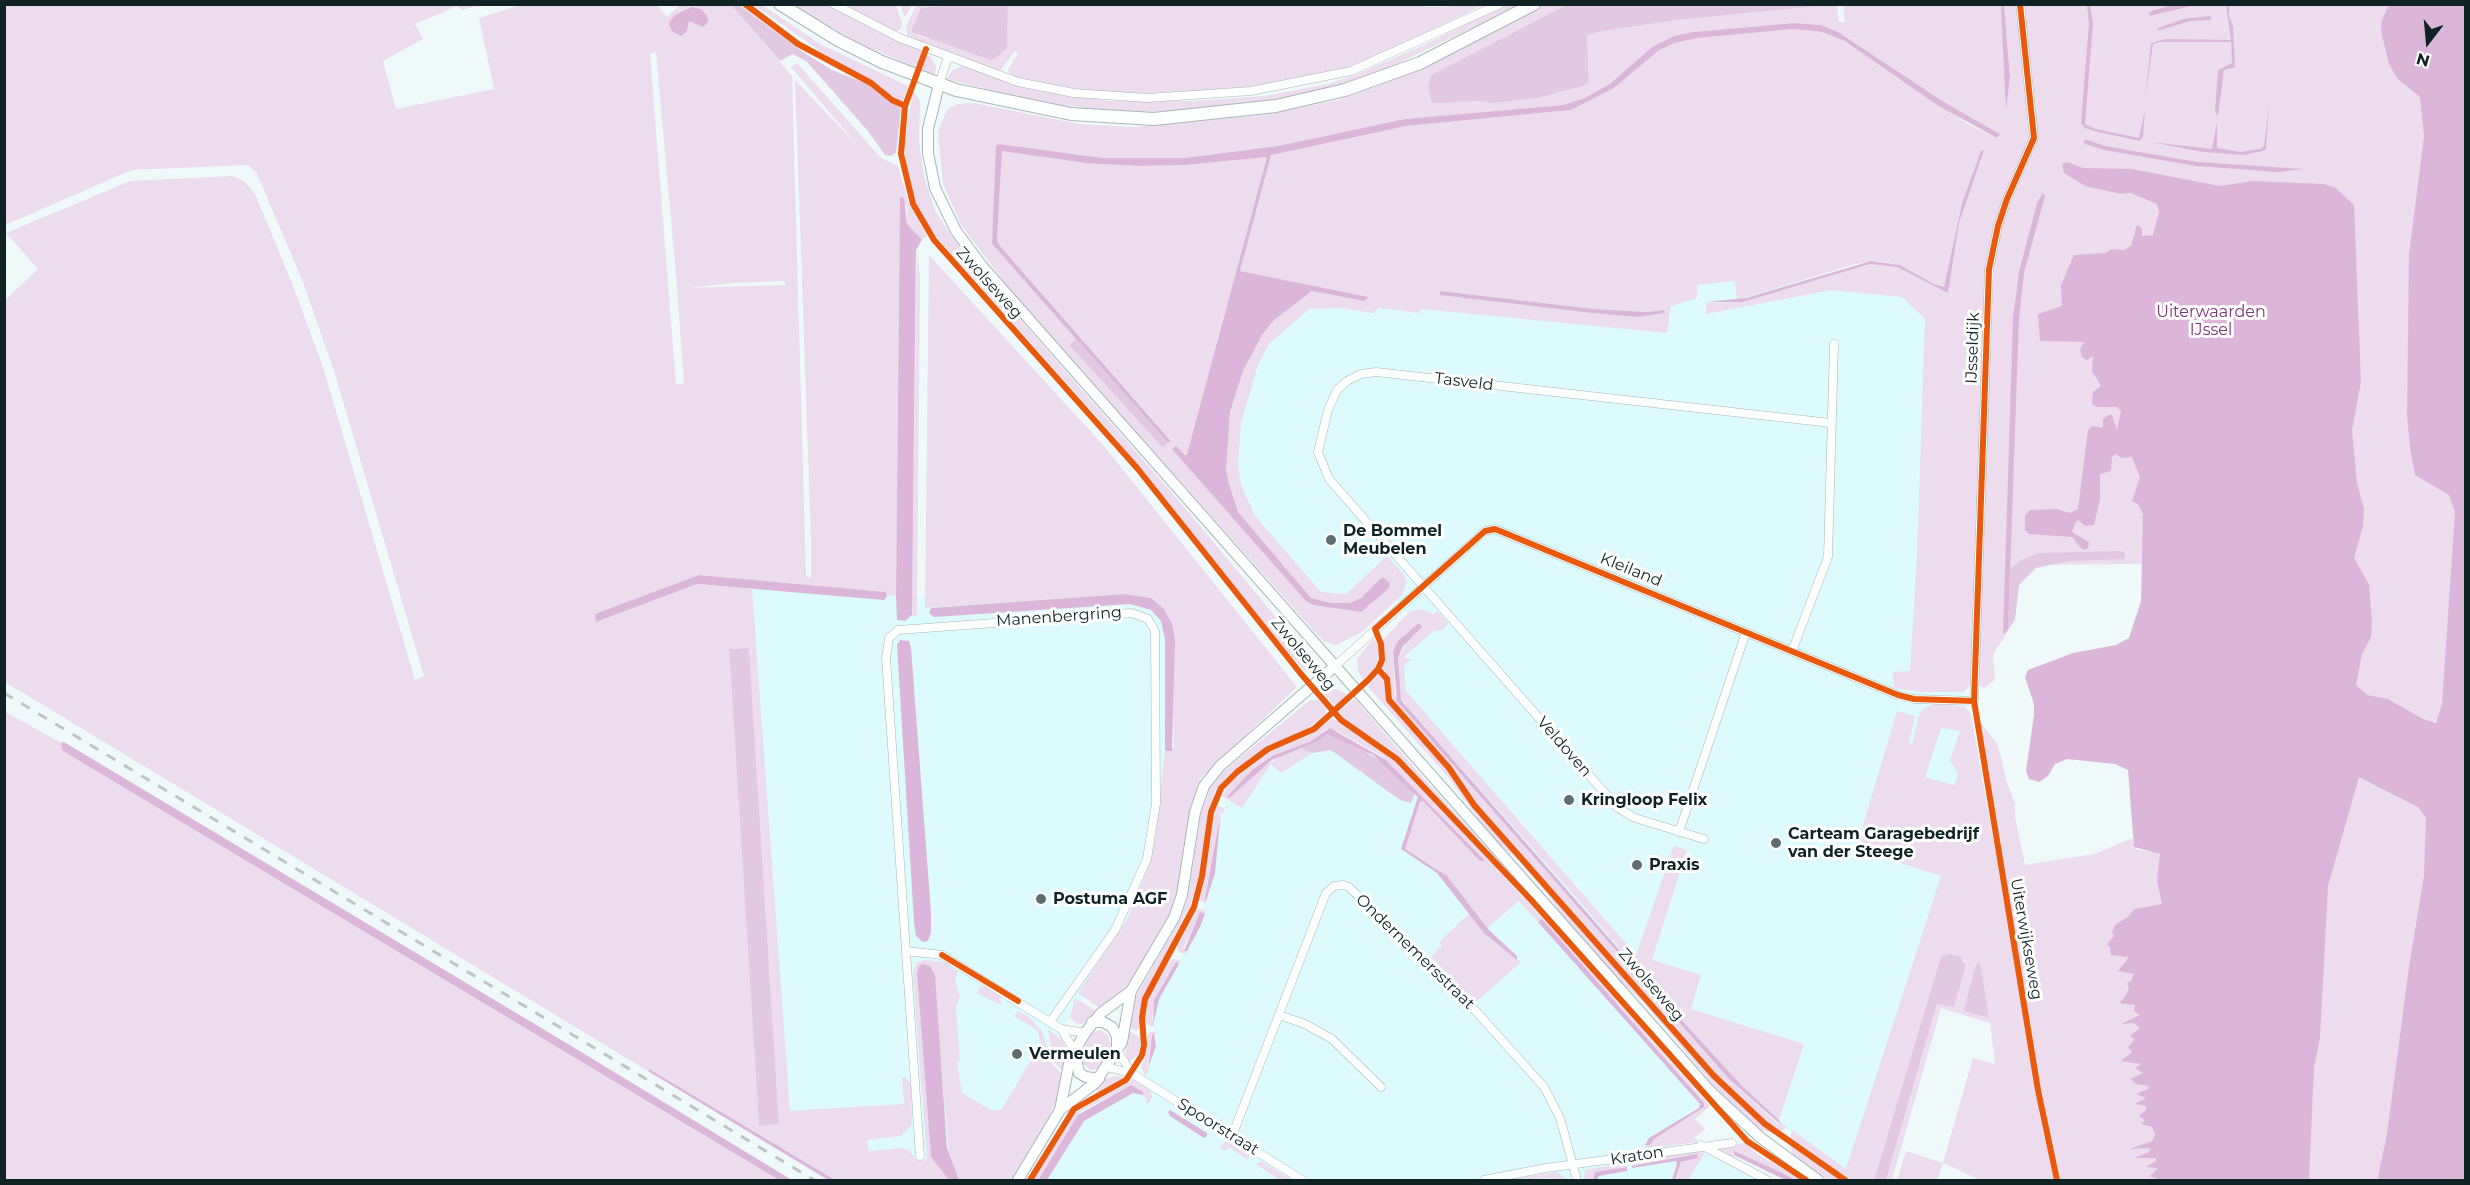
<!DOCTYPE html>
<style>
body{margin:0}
#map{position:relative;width:2470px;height:1185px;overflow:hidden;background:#eff9fa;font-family:Montserrat,sans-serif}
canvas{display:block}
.frame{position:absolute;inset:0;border:6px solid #102324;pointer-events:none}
.north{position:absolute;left:2398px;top:12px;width:60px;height:60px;-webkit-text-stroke:4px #fff;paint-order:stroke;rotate:196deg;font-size:16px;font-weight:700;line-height:24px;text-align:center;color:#102324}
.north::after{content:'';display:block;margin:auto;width:21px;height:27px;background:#102324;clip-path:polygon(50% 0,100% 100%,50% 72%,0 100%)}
</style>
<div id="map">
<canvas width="2470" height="1185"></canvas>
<div class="frame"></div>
<div class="north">N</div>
</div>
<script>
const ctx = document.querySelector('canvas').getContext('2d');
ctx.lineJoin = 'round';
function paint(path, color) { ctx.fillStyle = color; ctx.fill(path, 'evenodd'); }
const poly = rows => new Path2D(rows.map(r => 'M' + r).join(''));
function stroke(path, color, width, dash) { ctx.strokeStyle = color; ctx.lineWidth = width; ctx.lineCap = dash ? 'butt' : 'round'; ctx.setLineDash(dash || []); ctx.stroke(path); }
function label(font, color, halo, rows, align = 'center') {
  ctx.font = font + ' Montserrat,sans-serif'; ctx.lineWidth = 6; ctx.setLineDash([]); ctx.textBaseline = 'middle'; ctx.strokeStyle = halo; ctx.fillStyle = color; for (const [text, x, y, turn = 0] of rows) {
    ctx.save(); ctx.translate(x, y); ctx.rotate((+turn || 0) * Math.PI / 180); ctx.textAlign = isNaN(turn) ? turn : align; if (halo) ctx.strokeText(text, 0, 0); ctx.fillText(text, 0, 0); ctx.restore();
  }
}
const built = poly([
 [1699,277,1909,282,1947,310,1966,735,1962,821,1852,1176,1815,1154,1744,1091,1399,700,1396,650,1418,626,1384,586,1357,610,1310,602,1194,463,1247,283],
 [750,585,879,596,1136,600,1167,621,1171,792,1157,872,1093,986,1044,1052,1004,1180,843,1180,788,1148],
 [1315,742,1383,759,1574,958,1702,1103,1675,1138,1678,1154,1700,1153,1708,1155,1758,1180,1043,1180,1079,1119,1132,1091,1149,1064,1155,1034,1153,1013,1158,996,1182,956,1203,912,1224,809,1230,792,1251,772]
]);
const green = poly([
 [1426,4,1426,7,1483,5,1411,40,1343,70,1253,88,1213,93,1145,94,1083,90,1011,77,1008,70,1018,53,1015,51,1000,71,908,39,906,27,916,6,912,5,905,17,900,5,964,5,921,8,918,35,924,38,1007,48,1008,5],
 [1544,4,1566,5,1431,75,1432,102,1478,101,1490,103,1589,84,1587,36,1597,32,1677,20,1830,5,1837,5,1839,22,1845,22,1843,5,2001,4,2007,91,2005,111,2010,77,2004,5,2018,5,2032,135,1988,257,1972,683,1964,692,1922,692,1894,688,1893,672,1910,671,1917,556,1925,319,1902,297,1831,290,1706,314,1706,303,1743,302,1870,264,1897,267,1948,292,1959,223,1982,150,1962,203,1944,287,1934,284,1900,265,1879,261,1855,264,1740,299,1737,300,1735,281,1697,285,1697,298,1671,306,1667,333,1421,309,1420,313,1379,308,1373,313,1340,308,1309,309,1269,344,1258,365,1241,423,1238,465,1241,485,1255,516,1321,592,1346,594,1387,556,1403,574,1407,582,1402,595,1362,632,1336,645,1323,641,1013,294,961,225,943,184,938,131,947,110,957,104,974,103,1079,124,1134,127,1262,115,1338,100,1375,87,1466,46],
 [1794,23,1821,25,1838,32,1944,102,2000,134,1997,138,1968,124,1845,41,1822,32,1794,29,1698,38,1674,43,1658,51,1614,88,1571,110,1406,126,1271,154,1240,271,1368,298,1312,291,1274,320,1262,335,1243,371,1230,412,1226,470,1229,484,1238,512,1311,598,1331,603,1350,603,1361,598,1379,580,1361,612,1313,605,1172,449,1187,454,1267,157,1186,165,1140,166,1056,159,1002,150,997,240,1000,246,1171,440,1163,448,1069,345,1076,339,992,244,999,144,1103,158,1184,158,1278,146,1405,119,1563,105,1585,98,1611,83,1652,47,1693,32],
 [1440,291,1594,309,1647,312,1664,310,1665,313,1637,317,1592,313,1440,295],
 [5,5,479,5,462,10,457,6,415,24,423,39,383,61,396,109,494,89,479,18,521,5,657,5,667,17,680,5,731,5,792,76,805,541,806,576,809,578,811,576,811,539,795,80,859,147,791,67,797,63,881,158,898,166,909,204,927,236,922,240,907,224,907,208,900,197,896,595,887,596,885,592,699,575,595,615,597,622,697,584,752,589,790,1111,904,1104,902,1077,905,1077,911,1084,912,1125,901,1136,867,1140,869,1151,903,1148,910,1151,916,1160,927,1159,913,973,916,963,924,960,945,962,958,972,955,980,960,997,956,1008,960,1061,957,1062,962,1093,992,1111,1002,1109,1041,1043,1037,1030,1014,1016,1018,1011,1029,1017,1042,1032,1052,1064,1062,1074,1057,1100,1047,1122,1012,1180,959,1180,949,1154,933,969,917,973,931,1157,949,1180,835,1180,649,1069,648,1071,5,682,4,301,38,269,6,233,130,181,232,176,244,181,255,194,292,283,323,367,415,680,424,676,335,374,303,282,257,174,248,165,132,170,5,225],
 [656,52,677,288,684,384,676,384,650,54],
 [785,281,785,285,688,288,732,283],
 [749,648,779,1124,759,1125,729,649],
 [754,5,762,5,822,45,908,86,903,101,897,100,873,81,840,65],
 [792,5,827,5,884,35,920,50,922,55,916,68,855,41],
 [846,5,896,5,902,23,901,29,895,32],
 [1503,5,1520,5,1365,79,1288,100,1169,112,1113,111,1042,103,946,79,953,70,962,66,1040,91,1109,101,1191,101,1265,96,1328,84,1357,74,1424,45],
 [2023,5,2449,5,2464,508,2442,704,2439,719,2432,722,2416,1180,2058,1180,2035,1057,1978,719,1997,744,2001,756,2006,780,2015,803,2015,817,2025,865,2094,854,2133,838,2134,847,2138,850,2154,852,2162,856,2144,530,2143,562,2140,564,2016,565,2010,569,2010,565,2005,636,1993,654,1995,680,1984,688,1976,683,1994,268,2003,217,2037,140],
 [929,55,936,66,935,75,921,70,926,56],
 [913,91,920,101,919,141,924,176,934,208,946,228,988,283,1180,502,1305,652,1309,660,1307,673,1285,649,1112,434,932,232,916,204,907,171,904,146],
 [917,246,920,279,917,616,912,615],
 [929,255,1104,446,1297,687,1201,778,1191,805,1180,883,1172,910,1137,973,1116,998,1101,1009,1078,993,1128,918,1146,873,1155,840,1165,751,1174,747,1172,624,1164,609,1151,598,1124,594,925,608],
 [1423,609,1433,614,1437,611,1448,623,1443,630,1433,631,1406,655,1405,658,1411,659,1404,666,1405,690,1636,955,1674,846,1687,850,1652,960,1701,975,1691,1009,1804,1044,1779,1120,1742,1086,1657,993,1581,903,1408,708,1400,695,1398,658,1407,642,1393,651,1395,695,1729,1079,1779,1125,1782,1123,1786,1127,1782,1131,1779,1132,1756,1114,1712,1071,1475,803,1453,771,1393,702,1388,676,1382,667,1384,639,1410,611],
 [1374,638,1378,646,1378,660,1373,670,1363,679,1358,671,1357,659],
 [1378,673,1385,680,1386,698,1445,766,1480,813,1714,1078,1750,1114,1774,1133,1759,1130,1723,1096,1644,1003,1615,976,1569,925,1549,896,1520,862,1489,834,1448,777,1368,687],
 [1333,688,1347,694,1336,706,1322,693],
 [1355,699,1418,772,1530,895,1512,879,1394,752,1345,721,1339,711],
 [1310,700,1319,700,1323,704,1326,709,1324,715,1305,731,1270,744,1229,774,1215,791,1208,811,1199,875,1190,906,1143,998,1140,1028,1136,1031,1130,1027,1136,996,1180,920,1188,897,1201,813,1210,789,1224,771],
 [1935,703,1965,707,1971,714,2054,1180,1980,1180,1943,1163,1937,1180,1897,1180,1906,1151,1943,1163,1973,1058,1995,1064,1990,1023,1941,1008,1892,1180,1886,1180,1937,1004,1954,1006,1966,965,1964,960,1949,954,1941,956,1874,1180,1850,1180,1790,1140,1792,1130,1846,1169,1941,876,1856,849,1897,711,1915,716,1909,743,1912,744,1919,715,1923,709],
 [1941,728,1960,731,1950,760,1958,774,1957,780,1953,785,1925,777],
 [4,711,61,743,64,751,779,1180,5,1180],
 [1332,718,1396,760,1559,936,1710,1106,1695,1119,1705,1129,1695,1137,1698,1142,1645,1149,1645,1145,1650,1145,1654,1139,1704,1107,1704,1103,1542,919,1538,922,1519,901,1487,928,1447,876,1405,849,1419,805,1423,801,1474,855,1486,862,1382,756,1337,731,1327,729,1311,741,1272,756,1252,770,1229,798,1254,773,1282,755,1301,748,1312,753,1281,773,1271,764,1242,808,1222,796,1230,782,1270,752,1309,735],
 [1216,805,1225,809,1223,813,1220,812,1206,904,1199,900],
 [1199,909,1206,910,1205,914,1200,913,1183,949,1187,951,1185,954,1179,952,1177,947,1196,910],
 [1469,914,1489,938,1521,962,1476,1002,1431,957,1442,945,1439,942],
 [1174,959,1181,961,1179,964,1176,962,1156,996,1152,1018,1155,1026,1150,1026,1145,1022,1148,999,1169,962],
 [980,987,985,987,1001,997,1001,1005,977,993],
 [1075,998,1098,1012,1083,1024,1077,1024,1070,1018],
 [1048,1029,1062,1040,1066,1047,1062,1070,1054,1062],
 [1100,1030,1108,1035,1111,1045,1104,1063,1098,1069,1090,1070,1082,1063,1081,1056,1090,1034],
 [1129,1031,1141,1038,1141,1041,1138,1055,1129,1062,1125,1052],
 [1150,1032,1156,1032,1156,1034,1152,1035,1147,1067,1149,1068,1146,1076,1141,1067,1146,1053,1147,1036],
 [1116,1076,1126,1078,1099,1092,1094,1089,1103,1079],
 [1133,1080,1151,1091,1152,1097,1148,1104,1146,1102,1147,1099,1131,1085,1080,1112,1038,1180,1033,1180,1074,1113],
 [1225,1142,1231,1142,1249,1153,1248,1160,1229,1147,1226,1151,1220,1147],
 [1746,1143,1757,1154,1802,1180,1795,1180,1733,1154,1735,1156,1730,1158,1712,1147],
 [1790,1145,1826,1170,1842,1180,1828,1180,1812,1169,1793,1155],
 [1696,1151,1705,1153,1688,1180,1675,1180,1681,1162,1698,1158,1697,1154,1632,1166,1632,1161],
 [1259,1162,1262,1162,1292,1180,1280,1180,1257,1165],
 [1623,1163,1627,1167,1595,1172,1593,1180,1584,1180,1585,1170],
 [1556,1172,1569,1180,1555,1180,1553,1178,1508,1180]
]);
const forest = poly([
 [964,4,1008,5,1007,48,995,59,991,60,911,32,921,8],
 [731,5,739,5,803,52,832,70,870,85,901,109,896,153,891,156,885,155,868,131,807,62,793,54,780,61],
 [1566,5,1566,4,1830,5,1677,20,1597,32,1587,36,1589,84,1538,98,1490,103,1478,101,1432,103,1428,87,1431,75],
 [1076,339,1168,443,1163,448,1069,345],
 [2120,551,2125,553,2125,559,2069,561,2036,568,2019,585,2015,620,2008,630,2010,569,2021,560,2039,553],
 [749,648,779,1124,759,1126,729,649],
 [1327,734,1347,741,1381,761,1415,793,1411,803,1400,800,1331,750,1312,753,1301,748],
 [1949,954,1960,956,1966,965,1954,1007,1937,1004,1886,1180,1874,1180,1941,956],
 [1980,962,1989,1018,1964,1011,1976,964]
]);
const water = poly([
 [2001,5,2004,5,2010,77,2006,111],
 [2087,5,2090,5,2093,23,2085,124,2096,129,2139,138,2145,109,2143,136,2140,141,2094,131,2085,128,2081,123,2089,23],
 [2171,5,2196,5,2149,16,2149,12],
 [2226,5,2229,5,2229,16,2233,26,2235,67,2224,70,2218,116,2215,112,2218,70,2232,63,2231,42,2160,42,2153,44,2145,100,2151,43,2166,39,2231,40],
 [2389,5,2465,5,2465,1180,2380,1180,2378,1177,2387,1134,2409,967,2424,876,2426,818,2418,807,2359,777,2328,886,2320,1038,2314,1067,2309,1180,2160,1180,2150,1176,2158,1168,2146,1167,2156,1161,2156,1158,2134,1158,2149,1152,2150,1148,2130,1149,2152,1141,2155,1135,2152,1127,2141,1124,2145,1120,2139,1116,2146,1110,2146,1106,2135,1104,2146,1098,2136,1094,2148,1089,2149,1086,2136,1084,2130,1079,2143,1073,2135,1068,2141,1064,2121,1061,2132,1052,2128,1047,2135,1039,2130,1036,2140,1028,2134,1023,2121,1024,2140,1015,2134,1011,2135,1005,2119,1003,2125,997,2129,989,2127,983,2131,981,2134,974,2118,971,2129,957,2111,955,2110,947,2107,944,2114,936,2112,932,2115,925,2129,916,2134,909,2162,904,2157,881,2160,854,2134,847,2128,770,2115,764,2067,759,2055,764,2048,776,2039,782,2029,779,2026,771,2034,715,2034,704,2025,677,2028,670,2073,653,2116,645,2129,638,2141,601,2143,514,2138,504,2132,501,2140,477,2132,457,2122,458,2115,454,2112,457,2111,471,2100,474,2100,499,2094,525,2085,526,2078,520,2075,523,2072,532,2089,542,2088,548,2084,550,2080,547,2072,537,2029,534,2025,530,2025,515,2030,510,2056,509,2070,513,2078,509,2088,430,2092,426,2103,428,2103,419,2108,415,2112,415,2117,430,2121,411,2117,407,2097,407,2092,404,2093,392,2101,386,2092,371,2093,356,2087,360,2082,357,2080,350,2084,342,2040,341,2038,314,2062,306,2061,285,2074,255,2105,253,2112,249,2124,250,2131,246,2137,225,2142,228,2142,236,2153,235,2159,212,2157,204,2131,193,2121,194,2085,186,2064,173,2062,164,2067,162,2083,168,2132,169,2220,186,2253,181,2324,184,2336,188,2354,205,2361,382,2352,430,2357,483,2364,509,2363,526,2354,558,2369,584,2372,622,2371,637,2362,654,2356,685,2367,695,2388,699,2423,719,2436,723,2442,704,2455,512,2449,495,2415,475,2410,447,2407,416,2409,255,2424,136,2420,97,2398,79,2389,64,2381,31,2382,20],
 [692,7,701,9,707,16,708,22,703,27,689,21,687,31,681,36,673,32,669,25,670,21,675,15],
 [2211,16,2211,20,2190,21,2160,30,2156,29,2183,19],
 [1794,23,1821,25,1838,32,1944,102,2000,134,1997,138,1937,105,1845,41,1822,32,1794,29,1698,38,1674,43,1658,51,1614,88,1571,110,1406,126,1271,155,1240,271,1368,297,1365,301,1312,291,1274,320,1262,335,1243,371,1230,412,1226,470,1229,484,1238,512,1311,598,1331,603,1350,603,1361,598,1379,580,1383,577,1390,583,1389,588,1361,612,1313,605,1306,601,1172,449,1176,446,1185,455,1187,454,1267,157,1186,165,1140,166,1086,163,1002,151,997,240,1000,246,1171,441,1168,443,992,244,995,170,996,146,999,144,1103,158,1184,158,1278,146,1405,119,1563,105,1585,98,1611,83,1652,47,1674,36,1693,32],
 [2269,105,2266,149,2262,151,2244,155,2203,152,2151,142,2212,149,2217,122,2217,148,2240,152,2260,149,2264,146],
 [2087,140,2105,146,2197,162,2304,169,2278,172,2196,166,2104,150,2085,144,2083,141],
 [1984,150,1959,223,1948,293,1897,267,1870,264,1743,302,1706,302,1746,298,1871,261,1900,265,1934,284,1944,287,1962,203,1981,151],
 [2043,193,2045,196,2024,273,2019,319,2008,630,2005,634,2003,633,2013,318,2019,272,2037,203],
 [900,197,904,198,907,224,922,240,916,250,912,615,905,621,897,620,896,595],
 [1440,291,1594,309,1647,312,1664,310,1665,313,1637,317,1592,313,1440,295],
 [699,575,886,592,887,596,884,600,697,584,596,622,595,614],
 [1124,594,1151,598,1164,609,1172,624,1175,640,1172,751,1165,751,1165,639,1161,621,1151,610,1130,604,934,617,929,613,931,608],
 [1419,623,1422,627,1403,646,1398,658,1401,700,1657,993,1742,1086,1779,1120,1781,1125,1729,1079,1397,701,1393,651,1398,641],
 [900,640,909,641,911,648,931,912,931,933,928,941,923,942,916,936,914,922,897,645],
 [1330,728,1386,760,1486,862,1479,860,1423,801,1420,802,1405,849,1447,876,1489,930,1517,956,1517,960,1484,933,1437,873,1401,849,1418,797,1373,755,1327,734,1318,741,1272,760,1229,798,1227,797,1252,770,1272,756,1311,741],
 [64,742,568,1044,792,1180,779,1180,63,751,61,743],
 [1221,811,1215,873,1206,901,1205,899],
 [1200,912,1205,914,1200,927,1187,951,1184,951],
 [1542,919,1704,1103,1704,1107,1654,1139,1650,1145,1645,1145,1649,1138,1699,1108,1700,1104,1538,922],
 [1176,962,1179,964,1159,999,1153,1025,1154,1000],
 [923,964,930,966,935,975,947,1148,959,1180,949,1180,931,1157,917,973,919,966],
 [1154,1034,1156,1046,1148,1068,1152,1035],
 [649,1069,733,1119,835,1180,828,1180,648,1071],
 [1131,1085,1143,1092,1143,1095,1133,1093,1084,1121,1047,1180,1038,1180,1078,1115],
 [1170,1110,1207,1133,1207,1136,1204,1138,1170,1116,1168,1112],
 [1734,1151,1780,1172,1795,1180,1785,1180,1734,1155],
 [1697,1154,1698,1158,1681,1162,1675,1180,1672,1180,1677,1164,1676,1161,1632,1168,1632,1166],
 [1627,1167,1627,1171,1599,1176,1597,1180,1593,1180,1595,1172]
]);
const street = poly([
 [834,4,900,38,1018,82,1074,93,1147,98,1251,91,1351,71,1500,4],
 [939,84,948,57],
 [1792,651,1828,557,1834,344],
 [1335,666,1485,531,1495,529,1898,695,1914,699,1974,701,1989,269,1998,226,2007,199,2034,138,2020,4],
 [1679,832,1746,632],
 [1704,839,1635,818,1618,808,1329,479,1318,452,1328,410,1337,390,1347,381,1361,374,1376,372,1831,423],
 [906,951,942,955,1061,1029,1085,1033],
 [1279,1015,1305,1024,1332,1039,1381,1087],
 [1061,1029,1074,1050],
 [1117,1051,1133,1074],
 [1107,1067,1133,1074,1302,1180],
 [1232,1136,1326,893,1334,886,1343,885,1349,887,1473,1008,1544,1087,1560,1118,1577,1180],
 [1701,1145,1767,1180],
 [920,1156,886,658,889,638,898,630,1132,613,1148,619,1155,631,1156,803,1147,859,1115,930,1050,1022],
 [1484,1180,1546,1168,1732,1143]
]);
const secondary = poly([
 [939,84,928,129,928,153,935,188,956,231,982,266,1711,1092,1761,1138,1818,1180],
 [1092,1022,1103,1022,1112,1027,1117,1036,1117,1048],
 [1075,1053,1079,1073,1086,1077,1099,1079],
 [1060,1110,1070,1059,1085,1033,1101,1013,1131,991],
 [1018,1180,1060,1110,1095,1083,1122,1042,1131,991,1174,918,1182,895,1195,812,1204,786,1220,766,1335,666]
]);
const primary = poly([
 [780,4,838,40,882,62,956,90,1071,114,1154,119,1276,106,1345,90,1420,63,1534,4]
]);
const rail = poly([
 [4,693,814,1180]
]);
const cycleway = poly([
 [745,4,798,44,871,83,892,100,905,106],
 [2020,4,2034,138,2007,199,1998,226,1989,269,1974,701,2038,1090,2057,1180],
 [926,49,905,106,901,154,913,204,934,240,1137,468,1301,674,1341,720,1397,759,1532,901,1747,1141,1806,1180],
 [1378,669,1387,679,1389,700,1449,768,1474,805,1714,1076,1765,1124,1845,1180],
 [942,955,1018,1001],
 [1030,1180,1074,1109,1126,1080,1142,1055,1144,1045,1142,1018,1145,999,1194,907,1202,876,1211,812,1221,788,1237,772,1268,749,1314,729,1368,680,1378,669,1382,660,1381,644,1375,629,1485,531,1495,529,1898,695,1914,699,1974,701]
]);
const markers = [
 [1331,540,6,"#5e6e6f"],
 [1569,800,6,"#5e6e6f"],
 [1776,843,6,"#5e6e6f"],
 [1637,865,6,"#5e6e6f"],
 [1041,899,6,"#5e6e6f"],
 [1017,1054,6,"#5e6e6f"]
];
const streetNames = [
 ["Zwolseweg",989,283,48],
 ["IJsseldijk",1973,348,-88],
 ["Tasveld",1464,382,7],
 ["Kleiland",1631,570,22],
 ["Manenbergring",1059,617,-4],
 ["Zwolseweg",1303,654,50],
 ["Veldoven",1564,747,49],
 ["Uiterwijkseweg",2026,939,80],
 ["Ondernemersstraat",1415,952,44],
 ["Zwolseweg",1651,985,49],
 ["Spoorstraat",1218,1127,32],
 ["Kraton",1637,1156,-9]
];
const parkNames = [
 ["Uiterwaarden",2211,312],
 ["IJssel",2211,330]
];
const poiNames = [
 ["De Bommel",1343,531],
 ["Meubelen",1343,549],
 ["Kringloop Felix",1581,800],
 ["Carteam Garagebedrijf",1788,834],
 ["van der Steege",1788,852],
 ["Praxis",1649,865],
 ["Postuma AGF",1053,899],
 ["Vermeulen",1029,1054]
];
paint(built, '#ddfbfd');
paint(green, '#ecdced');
paint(forest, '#e3c8e3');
paint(water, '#dcb6da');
stroke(street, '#a9b6b7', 9);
stroke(secondary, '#a9b6b7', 12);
stroke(primary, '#a9b6b7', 14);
stroke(street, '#fdfefe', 8);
stroke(secondary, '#fdfefe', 10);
stroke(primary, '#fdfefe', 12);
stroke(rail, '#c1c4c4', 3, [10, 10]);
stroke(cycleway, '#e8590c', 6);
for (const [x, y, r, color] of markers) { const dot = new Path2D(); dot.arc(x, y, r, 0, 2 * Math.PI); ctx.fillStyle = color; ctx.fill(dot); stroke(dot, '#fff', 2); }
label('16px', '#102324', '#fff', streetNames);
label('16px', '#7b3775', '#fff', parkNames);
label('bold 16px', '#102324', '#fff', poiNames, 'left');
</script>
